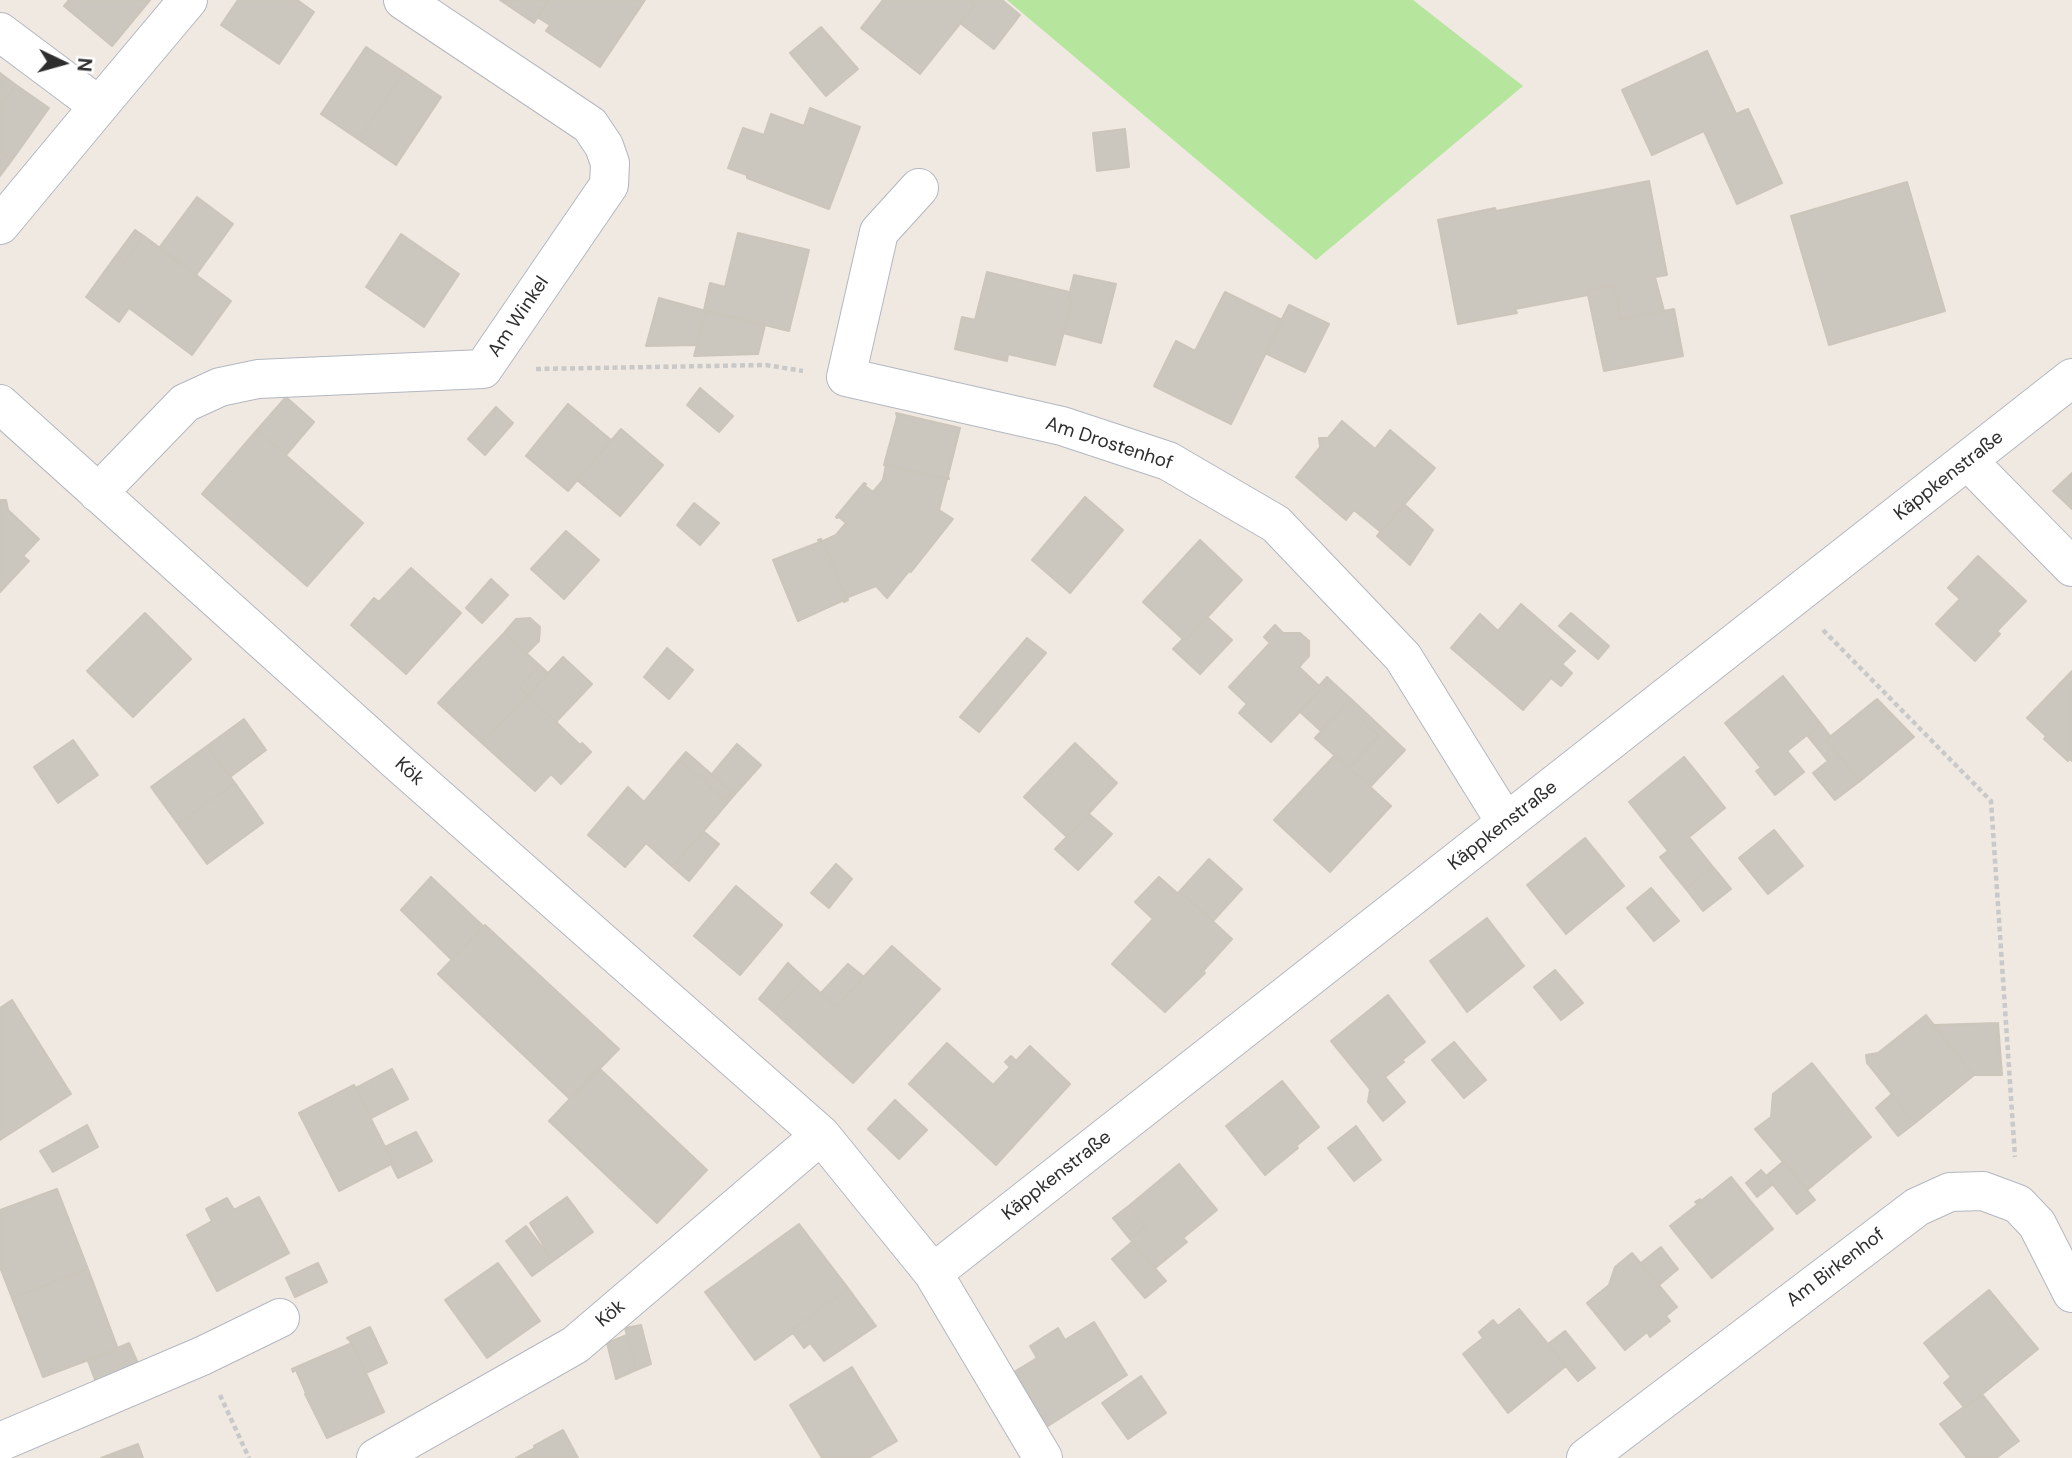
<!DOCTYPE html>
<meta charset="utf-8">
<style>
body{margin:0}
#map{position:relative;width:2072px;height:1458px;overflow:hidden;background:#efe9e1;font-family:"DM Sans",sans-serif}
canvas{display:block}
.north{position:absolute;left:28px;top:28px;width:70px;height:70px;-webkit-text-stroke:5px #fff;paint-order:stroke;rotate:95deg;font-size:19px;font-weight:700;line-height:28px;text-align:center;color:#2e2e2e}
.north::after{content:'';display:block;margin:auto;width:24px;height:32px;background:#2e2e2e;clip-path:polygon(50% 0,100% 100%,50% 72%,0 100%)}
</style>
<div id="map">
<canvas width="2072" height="1458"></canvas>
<div class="north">N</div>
</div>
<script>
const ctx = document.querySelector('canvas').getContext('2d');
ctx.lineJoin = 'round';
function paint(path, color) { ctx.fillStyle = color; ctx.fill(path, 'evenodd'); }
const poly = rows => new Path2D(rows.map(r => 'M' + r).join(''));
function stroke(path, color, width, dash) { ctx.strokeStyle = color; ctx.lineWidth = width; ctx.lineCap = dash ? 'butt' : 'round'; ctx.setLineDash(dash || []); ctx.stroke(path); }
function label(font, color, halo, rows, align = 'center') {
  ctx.font = font + ' "DM Sans",sans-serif'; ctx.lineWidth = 7; ctx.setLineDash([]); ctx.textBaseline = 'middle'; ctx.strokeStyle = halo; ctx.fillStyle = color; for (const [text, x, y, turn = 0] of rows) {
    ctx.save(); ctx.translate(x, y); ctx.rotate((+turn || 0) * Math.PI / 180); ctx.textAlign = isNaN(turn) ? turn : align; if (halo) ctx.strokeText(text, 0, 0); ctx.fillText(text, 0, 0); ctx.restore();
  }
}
const green = poly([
 [1007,0,1413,0,1523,86,1316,260]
]);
const building = poly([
 [69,0,150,0,112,46,64,6,69,0],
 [238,0,297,0,314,12,279,64,221,25,238,0],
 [500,0,549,0,534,23,500,0],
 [549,0,645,0,600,67,546,31,550,25,537,17,549,0],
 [883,0,969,0,975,5,920,74,861,28,883,0],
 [969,0,1002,0,1020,15,994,49,960,23,975,5,969,0],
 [821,27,858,69,826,96,790,53,821,27],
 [366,47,404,72,358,139,321,114,366,47],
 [1707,51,1736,114,1748,109,1782,183,1737,204,1704,131,1652,155,1622,90,1707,51],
 [404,72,441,97,396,165,358,139,404,72],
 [0,73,16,85,0,107,0,73],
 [16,85,49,108,12,160,0,152,0,107,16,85],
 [810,108,860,127,829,209,747,178,747,175,728,168,743,128,764,135,771,114,804,126,810,108],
 [1125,129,1129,167,1097,171,1093,133,1125,129],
 [0,152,12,160,0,176,0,152],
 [1649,181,1667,275,1655,277,1664,311,1620,319,1614,285,1587,290,1588,295,1515,309,1517,313,1458,324,1438,220,1495,208,1496,211,1649,181],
 [1907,182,1945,311,1829,345,1791,216,1907,182],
 [197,197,233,224,196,275,159,248,197,197],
 [135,230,144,236,124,263,115,257,135,230],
 [738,233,809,250,789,331,704,310,710,283,725,287,738,233],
 [401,234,459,274,424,327,366,287,401,234],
 [144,236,231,301,192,355,129,308,119,322,86,297,115,257,124,263,144,236],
 [987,272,1069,292,1068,300,1072,301,1055,365,1008,354,1007,361,955,349,962,317,975,320,987,272],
 [1074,275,1116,284,1101,343,1063,333,1072,301,1068,300,1074,275],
 [1614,285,1620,319,1674,309,1683,356,1604,371,1587,290,1614,285],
 [1225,292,1282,320,1231,424,1154,386,1176,341,1195,351,1225,292],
 [659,298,706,311,696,345,646,346,659,298],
 [1289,305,1329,324,1305,372,1265,353,1289,305],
 [706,311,765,325,758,354,694,356,706,311],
 [700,388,733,416,719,432,687,405,700,388],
 [286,397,314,422,286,455,257,430,286,397],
 [568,404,611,440,568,491,526,456,568,404],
 [496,407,513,423,485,455,468,439,496,407],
 [896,413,960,428,948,476,949,479,884,465,897,417,896,413],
 [1342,421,1375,449,1390,430,1435,468,1381,532,1354,510,1346,520,1296,477,1320,447,1319,438,1328,438,1342,421],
 [621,429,663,465,620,516,577,480,621,429],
 [257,430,363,523,307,586,202,494,257,430],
 [886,465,947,479,939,510,953,519,911,572,909,571,887,598,876,586,846,598,823,541,836,535,846,523,839,517,837,518,836,517,864,483,866,484,865,486,873,492,883,480,886,465],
 [2072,473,2072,509,2053,491,2072,473],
 [1085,497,1123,530,1070,593,1032,560,1085,497],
 [0,500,6,500,8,510,39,539,23,556,29,561,0,592,0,500],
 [694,503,719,523,700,545,677,525,694,503],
 [1404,504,1433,530,1410,565,1377,536,1404,504],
 [566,531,599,560,564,599,531,569,566,531],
 [821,539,848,600,844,602,844,600,798,621,773,560,820,542,818,540,821,539],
 [1200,540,1242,580,1185,641,1143,602,1200,540],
 [1978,556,2026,601,1997,631,2000,634,1975,661,1936,624,1960,599,1948,588,1978,556],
 [411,568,461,613,406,674,351,625,374,598,379,602,411,568],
 [491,579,508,595,482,623,466,608,491,579],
 [1521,604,1575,651,1562,664,1572,673,1561,686,1551,678,1523,710,1451,648,1480,614,1498,631,1521,604],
 [145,613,191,659,133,717,87,671,145,613],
 [1571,613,1609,646,1598,659,1559,626,1571,613],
 [1207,617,1232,640,1200,674,1173,649,1183,639,1185,641,1207,617],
 [530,618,540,627,539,641,526,654,504,633,516,619,530,618],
 [1275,625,1283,633,1300,633,1309,641,1309,656,1299,667,1319,686,1327,677,1330,680,1271,742,1239,713,1247,704,1229,687,1270,643,1264,637,1275,625],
 [504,633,536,662,537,668,519,687,528,695,482,743,438,703,504,633],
 [1027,638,1046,653,979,732,960,717,1027,638],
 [667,648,693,670,669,699,644,677,667,648],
 [563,657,592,684,556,722,528,695,563,657],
 [536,662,548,673,528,695,519,687,537,668,536,662],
 [2072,671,2072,761,2069,759,2068,761,2044,739,2046,736,2027,718,2072,671],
 [1783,676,1821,724,1787,751,1804,772,1775,795,1756,771,1761,768,1725,723,1783,676],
 [1330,680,1351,699,1321,731,1299,711,1330,680],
 [528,695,580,745,582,743,591,752,561,784,551,774,535,791,482,743,528,695],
 [1351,699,1368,715,1363,721,1379,736,1349,768,1315,738,1351,699],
 [1877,699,1914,737,1860,781,1826,740,1877,699],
 [1368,715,1405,750,1370,787,1349,768,1379,736,1363,721,1368,715],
 [244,719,266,750,230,777,207,746,244,719],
 [1821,724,1831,737,1826,740,1860,781,1835,800,1813,773,1828,761,1807,735,1821,724],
 [73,740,98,775,58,803,34,767,73,740],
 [1075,743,1117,783,1067,837,1024,797,1075,743],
 [737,744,761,765,735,794,712,774,737,744],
 [207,746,235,783,178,824,151,787,207,746],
 [686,752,732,792,725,800,705,782,707,780,701,774,698,777,679,760,686,752],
 [1335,755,1391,806,1330,872,1274,820,1335,755],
 [1684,757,1725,808,1689,837,1713,867,1686,889,1660,857,1668,851,1629,802,1684,757],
 [679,760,698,777,701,774,707,780,705,782,725,800,732,792,735,794,673,867,646,843,625,867,588,835,628,787,644,802,679,760],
 [235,783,263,823,207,864,178,824,235,783],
 [1089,814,1112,834,1078,870,1055,849,1089,814],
 [1774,830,1803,866,1768,894,1739,858,1774,830],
 [703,831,719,844,689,881,673,867,703,831],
 [1585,838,1624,886,1566,934,1527,885,1585,838],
 [1209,859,1242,889,1213,921,1180,891,1209,859],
 [836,864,852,879,829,908,811,893,836,864],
 [1713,867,1731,889,1703,911,1686,889,1713,867],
 [431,877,483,926,452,960,401,910,431,877],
 [1159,877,1177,893,1180,891,1232,939,1203,971,1205,973,1165,1012,1112,964,1153,919,1135,902,1159,877],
 [736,886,782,925,740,975,694,936,736,886],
 [1651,888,1679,921,1654,941,1627,908,1651,888],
 [1487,918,1524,966,1467,1012,1430,961,1487,918],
 [485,925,619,1049,570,1099,438,974,485,925],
 [892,946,940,989,853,1083,774,1012,804,978,836,1007,892,946],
 [788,963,804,978,774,1012,759,999,788,963],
 [848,964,864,977,836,1007,821,993,848,964],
 [1555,970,1583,1003,1561,1020,1534,987,1555,970],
 [1388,995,1425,1042,1402,1060,1404,1062,1385,1077,1405,1102,1383,1121,1368,1102,1370,1089,1331,1041,1388,995],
 [12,1000,71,1094,0,1140,0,1008,12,1000],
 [1926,1015,1974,1075,1915,1123,1867,1063,1866,1055,1878,1053,1926,1015],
 [1998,1023,2002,1075,1974,1075,1933,1025,1998,1023],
 [1454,1042,1486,1080,1464,1098,1432,1060,1454,1042],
 [947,1043,993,1085,1010,1067,1005,1062,1011,1056,1016,1061,1030,1046,1070,1084,996,1165,909,1084,947,1043],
 [1812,1063,1871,1137,1807,1190,1755,1129,1771,1117,1773,1094,1812,1063],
 [599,1068,707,1170,657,1223,549,1121,599,1068],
 [392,1069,408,1099,371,1118,356,1088,392,1069],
 [1282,1081,1319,1127,1296,1146,1298,1148,1265,1175,1226,1126,1282,1081],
 [354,1085,393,1163,339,1191,299,1113,354,1085],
 [1892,1094,1915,1123,1898,1136,1876,1108,1892,1094],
 [895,1100,927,1130,899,1159,868,1129,895,1100],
 [87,1125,98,1147,53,1172,40,1151,87,1125],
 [1356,1126,1381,1160,1354,1181,1328,1148,1356,1126],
 [416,1132,432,1161,398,1178,391,1164,393,1163,385,1147,416,1132],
 [1784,1161,1815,1200,1797,1214,1766,1176,1784,1161],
 [1179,1164,1217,1210,1183,1238,1187,1242,1154,1269,1130,1239,1146,1226,1130,1205,1179,1164],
 [1761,1170,1773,1184,1757,1197,1746,1183,1761,1170],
 [1731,1177,1773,1229,1712,1278,1670,1226,1698,1204,1695,1202,1700,1199,1701,1201,1731,1177],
 [57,1189,88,1269,12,1298,0,1267,0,1210,57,1189],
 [259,1197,289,1253,217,1291,187,1235,212,1221,206,1209,227,1198,234,1210,259,1197],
 [567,1197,593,1232,553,1261,530,1223,567,1197],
 [1130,1205,1146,1226,1130,1239,1113,1218,1130,1205],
 [799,1224,848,1288,793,1329,795,1331,793,1333,755,1360,705,1292,799,1224],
 [526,1226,553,1261,532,1276,506,1241,526,1226],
 [1132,1242,1166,1281,1145,1298,1112,1259,1132,1242],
 [1661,1247,1678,1269,1659,1285,1641,1263,1661,1247],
 [1632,1253,1677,1307,1666,1316,1670,1321,1650,1337,1647,1332,1625,1350,1587,1303,1609,1285,1615,1267,1632,1253],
 [318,1263,327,1282,295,1297,286,1278,318,1263],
 [498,1263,540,1321,487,1358,445,1300,498,1263],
 [88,1269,118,1349,43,1377,12,1298,88,1269],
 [848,1288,876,1326,824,1361,810,1343,804,1348,793,1333,795,1331,793,1329,848,1288],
 [1989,1290,2038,1349,1965,1408,1944,1383,1951,1377,1924,1343,1989,1290],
 [1519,1309,1566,1366,1508,1413,1463,1354,1483,1338,1479,1332,1493,1320,1498,1326,1519,1309],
 [1094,1322,1127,1375,1048,1426,1014,1372,1037,1358,1030,1346,1058,1328,1065,1340,1094,1322],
 [641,1325,651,1364,636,1370,625,1328,641,1325],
 [370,1327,387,1363,366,1373,352,1343,347,1338,370,1327],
 [1565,1331,1595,1368,1578,1381,1548,1344,1565,1331],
 [627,1335,636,1370,616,1379,607,1343,627,1335],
 [129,1343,140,1368,97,1385,88,1361,129,1343],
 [352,1343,384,1412,327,1438,305,1394,306,1393,296,1370,293,1372,292,1369,352,1343],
 [852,1367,897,1441,868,1458,822,1458,790,1405,852,1367],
 [1141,1376,1166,1413,1128,1439,1102,1403,1141,1376],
 [1982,1394,2019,1441,1996,1458,1967,1458,1940,1424,1982,1394],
 [563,1430,578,1458,516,1458,535,1448,534,1446,563,1430],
 [138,1444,143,1458,101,1458,138,1444]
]);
const path = poly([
 [536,369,766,365,803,371],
 [1823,630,1991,801,2015,1157],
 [220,1395,249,1458]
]);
const minor = poly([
 [0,32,99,106,0,225],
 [99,106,188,0],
 [919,188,879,232,846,377,1062,426,1168,461,1276,524,1403,657,1506,823],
 [0,404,401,765,821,1135,933,1273,1043,1458],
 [1968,461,2072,567],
 [98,493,185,403,220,387,258,379,483,369,609,185,610,163,604,146,590,125,403,0],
 [933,1273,2072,378],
 [0,1442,202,1356,280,1318],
 [376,1458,575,1345,821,1135],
 [1586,1458,1917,1207,1950,1192,1983,1191,2018,1204,2037,1224,2072,1293]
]);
const streetNames = [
 ["Am Winkel",519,317,-56],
 ["Am Drostenhof",1109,444,18],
 ["Käppkenstraße",1949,476,-38],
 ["Kök",409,772,42],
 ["Käppkenstraße",1503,826,-38],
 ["Käppkenstraße",1057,1176,-38],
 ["Am Birkenhof",1836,1268,-37],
 ["Kök",611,1314,-40]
];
paint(green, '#b6e59e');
paint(building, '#cbc7bf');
stroke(building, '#cbc5ba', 2);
stroke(minor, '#b4b7c1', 40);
stroke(path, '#c9c9c9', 4.5, [5, 3.5]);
stroke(minor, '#fff', 38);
label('19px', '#2e2e2e', '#fff', streetNames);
</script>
